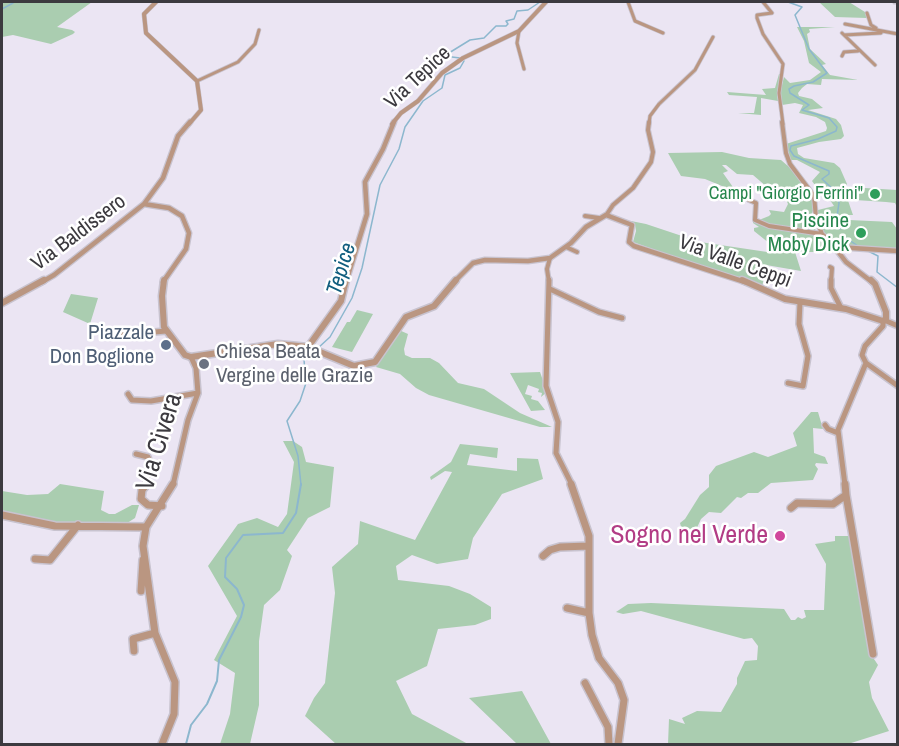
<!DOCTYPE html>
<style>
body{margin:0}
#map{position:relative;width:899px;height:746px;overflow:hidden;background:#ebe5f3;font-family:"Archivo Narrow",sans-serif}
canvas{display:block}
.frame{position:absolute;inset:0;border:3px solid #3c3a3f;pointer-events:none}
</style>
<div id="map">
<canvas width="899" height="746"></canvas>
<div class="frame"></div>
</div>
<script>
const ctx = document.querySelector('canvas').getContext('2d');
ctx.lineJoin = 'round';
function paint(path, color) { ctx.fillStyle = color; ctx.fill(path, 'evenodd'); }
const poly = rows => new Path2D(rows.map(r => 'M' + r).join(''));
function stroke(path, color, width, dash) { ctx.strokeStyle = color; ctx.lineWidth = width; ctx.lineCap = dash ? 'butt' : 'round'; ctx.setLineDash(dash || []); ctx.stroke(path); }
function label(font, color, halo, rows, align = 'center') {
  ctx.font = font + ' "Archivo Narrow",sans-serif'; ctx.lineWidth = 5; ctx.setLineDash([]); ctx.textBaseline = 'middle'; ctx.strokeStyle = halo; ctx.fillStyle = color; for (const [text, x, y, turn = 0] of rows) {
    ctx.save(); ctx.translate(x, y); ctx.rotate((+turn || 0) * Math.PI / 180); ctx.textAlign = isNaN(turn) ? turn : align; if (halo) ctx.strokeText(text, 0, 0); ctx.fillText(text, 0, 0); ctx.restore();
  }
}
const green = poly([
 [2,2,92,2,57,27,72,30,75,32,73,34,51,44,13,35,2,37],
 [819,2,849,2,865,12,867,18,835,17],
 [797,27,835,27,809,29,810,32,807,34,810,49,826,64,822,65,830,75,858,80,822,79,821,85,807,84,802,88,798,93,799,96,812,99,823,108,808,110,836,119,841,125,844,136,841,139,819,142,797,148,798,154,804,158,834,163,840,168,847,184,844,189,853,215,847,215,846,218,849,220,892,222,897,229,897,249,837,245,826,236,818,221,818,210,834,206,830,200,832,196,828,190,817,188,812,181,820,172,797,160,790,160,786,144,826,131,827,128,825,122,816,117,799,113,803,105,795,103,782,105,780,93,784,77,790,83,810,80,821,72,809,63,804,41],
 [779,74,782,74,777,93,778,101,761,98,761,115,738,113,754,113,757,97,729,95,727,92,766,95,762,89,775,88],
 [722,152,749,158,781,160,796,173,812,196,814,208,809,221,810,226,816,229,812,232,768,224,759,220,769,216,771,214,769,210,784,212,788,204,785,197,776,199,774,193,753,175,737,174,726,165,722,165,728,171,723,173,735,190,729,189,705,179,681,176,668,153],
 [849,187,897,190,897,207,895,203,886,202,855,200],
 [753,220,769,227,820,234,826,241,821,247,814,246,815,252,795,252,801,271,766,265,762,288,633,242,636,231,635,225,631,221,646,224,700,242,774,253,769,243,754,231,754,228,759,227,753,223],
 [71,294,98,298,90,324,63,312],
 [357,310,373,314,352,352,332,347,347,322,350,322],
 [399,330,408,334,404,349,405,355,412,358,430,358,439,363,458,383,484,389,520,413,552,427,540,427,429,395,416,388,400,374,376,367],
 [540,372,547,392,541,397,542,393,538,392,539,389,528,385,525,394,532,396,531,399,538,401,545,410,531,411,510,373],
 [811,412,818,412,823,429,813,428,814,453,825,457,828,464,816,463,815,465,818,469,813,480,771,483,758,493,748,493,741,498,737,497,721,513,709,512,701,519,695,532,696,536,686,545,680,523,685,519,700,495,709,487,709,475,716,466,754,452,768,457,797,446,793,433],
 [283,441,293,441,302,447,306,462,334,467,330,507,308,518,287,550,292,556,280,590,264,605,259,641,259,705,250,744,220,744,230,714,235,673,214,660,237,616,208,566,238,524,257,518,278,527,287,514,294,462],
 [460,444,498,448,497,458,470,454,467,465,517,471,517,458,538,459,543,479,502,494,473,538,468,559,437,564,412,555,396,566,398,580,449,586,470,594,491,607,491,619,475,625,438,629,427,666,396,681,412,714,468,744,336,744,305,716,314,698,325,683,335,593,332,567,358,544,360,521,415,540,452,472,445,471,431,480,430,477,451,462],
 [60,484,104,491,101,510,109,514,115,514,132,505,139,505,135,518,121,527,35,521,25,525,2,517,2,491,27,495,48,494],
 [835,536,850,536,866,633,872,656,878,665,869,682,872,698,889,731,848,744,668,744,669,719,685,724,682,718,697,711,721,712,737,684,737,678,745,661,757,660,758,646,752,638,744,639,641,611,623,614,616,612,628,604,651,603,784,609,791,620,795,620,798,617,802,619,806,617,804,610,824,610,826,564,815,544,835,541],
 [522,691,551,744,552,744,517,744,469,698]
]);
const streamFar1 = poly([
 [788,2,802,7,795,15,809,49,827,73,813,82,794,86,789,89,790,93,809,105,802,110,829,118,837,127,836,131,818,139,791,146,790,150,794,156,829,171,829,174,822,179,837,193,839,203,836,223,840,229],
 [2,9,13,3,11,2],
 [460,58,444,56,470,40,484,38,496,26,506,26,508,24,506,21,514,19,517,11,528,10,540,2],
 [846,238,858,246],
 [868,251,878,256,877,272,898,288],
 [318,348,330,337,352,298,362,268,380,185,399,149,405,127,423,101,442,88,445,75,460,68,464,61],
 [301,485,298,456,287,421,300,401,306,383,304,360,314,351]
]);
const stream = poly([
 [186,744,191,725,207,704,217,681,219,660,241,617,244,605,237,589,225,577,226,558,243,535,283,533,296,513,301,484]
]);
const minorFar3 = poly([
 [628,2,635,21,663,33],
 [763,2,772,13,757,15,757,18,763,34,783,64,779,93,783,124],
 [867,13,871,25,876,28],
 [845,24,898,34],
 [519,31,517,43,524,69],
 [842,33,875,65],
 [844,35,881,33],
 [842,56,844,52,858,51],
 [197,81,238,62,255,44,259,30],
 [649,124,650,116,659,104,695,70,713,37]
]);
const minorFar2 = poly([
 [782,122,786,153,790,164,814,196,816,218,822,234,837,247],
 [743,193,749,200,756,203,755,220,769,226,822,234],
 [585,216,599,218],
 [609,216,607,214,613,205,633,188,651,162,653,152,648,130,649,122],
 [566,247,577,252],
 [830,267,832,268,831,282],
 [549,282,547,269,550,258]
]);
const minorFar1 = poly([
 [549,280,546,386,558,422,556,453,572,485],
 [831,280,831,288,841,308],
 [550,289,599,312,622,318],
 [884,320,898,326],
 [120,335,166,331],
 [866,363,898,386],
 [788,383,803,386,808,356,799,324,800,302],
 [128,394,132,400,151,401,198,393],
 [825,425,828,429,838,433],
 [136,454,148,457,149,460,146,485],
 [173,485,188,420,198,393,196,368,191,357],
 [845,485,838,430,866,363,862,355,865,346,883,326,883,321]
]);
const minor = poly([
 [147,484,142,490,141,499,148,505,162,506],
 [571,484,589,536,589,613,592,635,599,658,618,683,624,700,618,744],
 [846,495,873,654],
 [791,508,797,503,833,504,846,495,845,484],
 [2,515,55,526,146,527],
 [543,556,550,550,560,547,589,546],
 [35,559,50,560,78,525],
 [141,591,143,560],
 [567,608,589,613],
 [134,651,133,639,155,633],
 [585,683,608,727,609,744],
 [162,744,174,714,175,682,155,633,143,546,146,527,173,484]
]);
const tertiaryFar2 = poly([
 [156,2,144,14,146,33,197,81,201,110,189,124],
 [392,124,401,113,418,101,442,73,463,58,519,31,546,2]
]);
const tertiaryFar1 = poly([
 [144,204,169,208,182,216,189,233,186,249,163,282],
 [42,282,54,275,144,204,163,178,178,136,190,122],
 [346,282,367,214,365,182,383,149,394,122],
 [454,282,473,263,485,260,528,261,550,258,571,243,586,227,606,215,632,225,629,242,634,246,745,282],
 [872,282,846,262,836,249,837,247,898,251]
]);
const tertiary = poly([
 [164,280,162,296,164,327,185,355,191,357,278,344,308,347,354,366,375,362,406,317,434,306,456,280],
 [742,280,785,299,846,309,883,321,886,319,886,312,875,284,871,280],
 [2,303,44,280],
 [308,347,341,301,346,280]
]);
const primary = poly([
 [894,2,898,2,898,3,894,3,894,2]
]);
const markers = [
 [875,194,6,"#2e9e5b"],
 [861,233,6,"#2e9e5b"],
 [166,345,6,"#5c6f8a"],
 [204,364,6,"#6b7280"],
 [780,536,6,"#d1479c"]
];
const farLeisurenames = [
 ["Campi \"Giorgio Ferrini\"",863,194]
];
const streetNames = [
 ["Via Tepice",418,78,-43],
 ["Via Baldissero",79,233,-37],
 ["Via Valle Ceppi",735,262,20]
];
const leisureNames = [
 ["Piscine",849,221],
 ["Moby Dick",849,245]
];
const serviceNames = [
 ["Piazzale",154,333],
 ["Don Boglione",154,357]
];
const worshipNames = [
 ["Chiesa Beata",216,352],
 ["Vergine delle Grazie",216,376]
];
const waterNames = [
 ["Tepice",342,269,-73]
];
const nearStreetnames = [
 ["Via Civera",160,442,-73]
];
const nearHotelnames = [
 ["Sogno nel Verde",768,536]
];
paint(green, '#aacdb0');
stroke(streamFar1, '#8cb7ce', 1.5);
stroke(stream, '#8cb7ce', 2);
stroke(minorFar3, '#c8c3cf', 4.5);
stroke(minorFar2, '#c8c3cf', 6);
stroke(minorFar1, '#c8c3cf', 8);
stroke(minor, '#c8c3cf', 10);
stroke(tertiaryFar2, '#c8c3cf', 5);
stroke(tertiaryFar1, '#c8c3cf', 7);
stroke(tertiary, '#c8c3cf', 9);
stroke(primary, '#c8c3cf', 3);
stroke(minorFar3, '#ba9681', 3);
stroke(minorFar2, '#ba9681', 4);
stroke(minorFar1, '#ba9681', 5);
stroke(minor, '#ba9681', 7);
stroke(tertiaryFar2, '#ba9681', 4);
stroke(tertiaryFar1, '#ba9681', 4.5);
stroke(tertiary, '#ba9681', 6);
paint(primary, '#8e5026');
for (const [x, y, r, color] of markers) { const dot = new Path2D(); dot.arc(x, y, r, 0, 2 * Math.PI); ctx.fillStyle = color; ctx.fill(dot); stroke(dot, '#fff', 2); }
label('18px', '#27864d', '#fff', farLeisurenames, 'right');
label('21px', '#3c3a3f', '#fff', streetNames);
label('21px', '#27864d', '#fff', leisureNames, 'right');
label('21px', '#4e5e75', '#fff', serviceNames, 'right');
label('21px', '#5b616d', '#fff', worshipNames, 'left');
label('italic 22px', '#105d7e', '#fff', waterNames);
label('26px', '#3c3a3f', '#fff', nearStreetnames);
label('26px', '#b23c85', '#fff', nearHotelnames, 'right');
</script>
